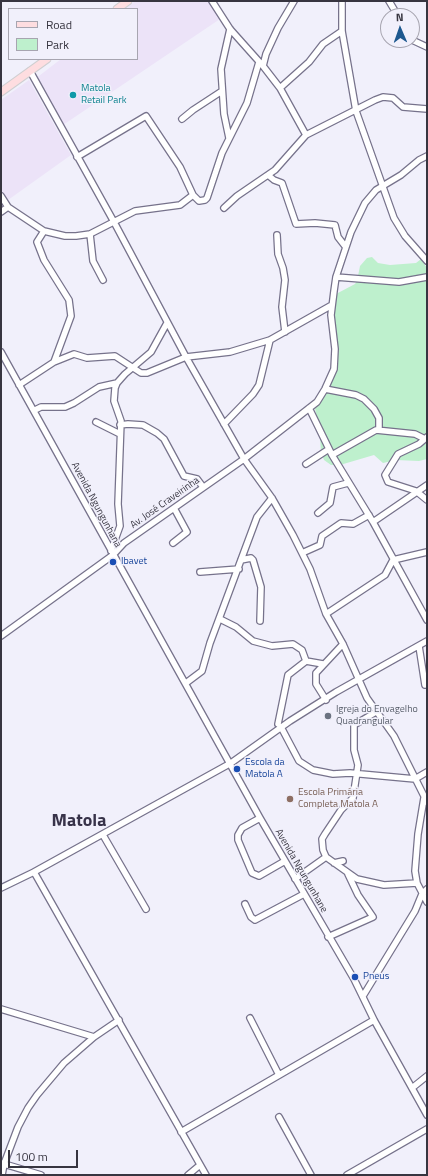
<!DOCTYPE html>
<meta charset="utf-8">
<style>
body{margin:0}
#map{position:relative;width:428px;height:1176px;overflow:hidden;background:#f1f0fb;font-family:"Titillium Web",sans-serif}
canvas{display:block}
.frame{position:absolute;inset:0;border:2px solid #373540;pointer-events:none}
.legend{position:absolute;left:8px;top:8px;width:130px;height:52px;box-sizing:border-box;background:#f1f0fb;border:1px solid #a7a5b0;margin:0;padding:5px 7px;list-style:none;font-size:12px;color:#373540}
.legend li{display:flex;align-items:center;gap:8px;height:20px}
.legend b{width:20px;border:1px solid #a7a5b0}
.north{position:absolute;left:380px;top:8px;width:40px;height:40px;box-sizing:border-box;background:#f1f0fb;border:1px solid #a7a5b0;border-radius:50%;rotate:358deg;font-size:11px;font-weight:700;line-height:16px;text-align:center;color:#373540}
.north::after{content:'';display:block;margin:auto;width:14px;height:18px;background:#1d588f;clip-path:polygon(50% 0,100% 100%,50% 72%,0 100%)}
.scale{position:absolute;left:8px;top:1150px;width:70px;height:18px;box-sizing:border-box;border:2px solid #373540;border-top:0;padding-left:5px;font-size:12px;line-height:14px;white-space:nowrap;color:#373540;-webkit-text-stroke:3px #f1f0fb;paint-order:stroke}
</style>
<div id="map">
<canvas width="428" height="1176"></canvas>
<div class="frame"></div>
<ul class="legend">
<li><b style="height:5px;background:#fedde0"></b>Road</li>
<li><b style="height:11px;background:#bef0cd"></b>Park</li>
</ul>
<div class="north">N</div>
<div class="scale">100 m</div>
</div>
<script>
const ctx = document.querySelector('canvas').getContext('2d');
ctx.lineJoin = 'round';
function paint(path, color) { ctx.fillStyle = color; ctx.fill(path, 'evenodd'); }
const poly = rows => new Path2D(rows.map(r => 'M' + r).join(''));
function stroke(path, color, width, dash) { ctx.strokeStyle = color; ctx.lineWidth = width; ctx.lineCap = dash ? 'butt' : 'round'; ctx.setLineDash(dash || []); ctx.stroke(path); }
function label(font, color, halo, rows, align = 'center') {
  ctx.font = font + ' "Titillium Web",sans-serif'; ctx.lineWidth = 3; ctx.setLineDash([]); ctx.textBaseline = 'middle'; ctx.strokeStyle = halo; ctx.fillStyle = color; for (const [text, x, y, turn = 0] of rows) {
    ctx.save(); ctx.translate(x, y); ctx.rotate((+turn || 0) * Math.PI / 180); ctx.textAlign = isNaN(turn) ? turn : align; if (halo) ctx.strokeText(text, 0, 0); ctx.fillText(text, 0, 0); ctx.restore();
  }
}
const industrial = poly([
 [135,1,208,1,220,19,63,125,35,79,61,59,137,59,137,9,125,9],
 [29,80,71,155,1,205,1,100]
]);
const green = poly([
 [372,257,378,263,390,265,416,263,421,259,427,268,427,459,419,461,396,460,383,463,374,455,340,465,331,465,324,460,321,452,320,437,315,408,323,398,331,382,335,364,332,310,336,294,355,284,357,281,360,266,367,258]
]);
const minor = poly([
 [212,1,230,29,263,66,280,88,306,135],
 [342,1,342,31,356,111,394,218,405,236,427,261],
 [389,1,398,16],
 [412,40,427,47],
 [263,66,266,54,278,28,294,1],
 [30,71,114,222,186,357,244,459,272,498,293,535,310,569,326,614,343,644,367,698,394,736,427,802],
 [280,88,309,62,323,44,342,31],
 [182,119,193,110,222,91],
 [229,138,224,114,221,69,230,29],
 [77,157,146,116,180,167,193,195,199,201,205,200,207,198,222,153,247,103,259,62],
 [268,175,274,180,282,183,296,224,315,223,335,225,338,237,345,246],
 [1,196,8,207,1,212],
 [8,207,44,231,65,236,76,236,90,234,135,211,180,205,193,195],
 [224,208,237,196,275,170,306,135,375,100,383,97,393,98,403,107,427,109],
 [90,234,93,261,103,280],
 [277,235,278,254,283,268,285,280,282,307,285,332],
 [336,277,399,282,427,277],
 [1,352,260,818,354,979,374,1020,427,1115],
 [54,362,74,354,87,358,115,356,141,373,147,373,186,357,230,352,270,340,332,305],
 [19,385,54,362,71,316,69,300,44,260,37,242,44,231],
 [325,389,356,395,364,399,374,409,379,418,379,430],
 [309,408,332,455,373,522,427,620],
 [35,410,41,407,65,407,74,403,99,387,117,383],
 [96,422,120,434],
 [224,424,253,394,259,385,270,340],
 [120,425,128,424,143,425,157,433,164,439,184,476,197,479,203,487],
 [427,437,419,444,398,454,385,475,388,482,416,491,427,500],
 [332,455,376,430,415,434,425,439],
 [306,464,329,449],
 [318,513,330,503,333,487,348,483],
 [373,522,427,485],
 [173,543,187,532,174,508],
 [111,551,120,526,118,504,121,421,114,401,115,388,117,383,125,374,151,352,167,323],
 [302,553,320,545,322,536,341,523,353,524,369,515],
 [241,560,251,558,253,560,261,587,260,621],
 [200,572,239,569],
 [326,614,385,575,393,560,427,552],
 [220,619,236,627,253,641,272,646,293,644,302,650,306,661,323,664],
 [1,636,113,555,124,543,244,459,317,402,325,389,334,369,335,349,331,315,334,291,336,277,351,232,365,203,376,190,401,175,419,160,427,156],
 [419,646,425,685],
 [186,683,202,671,210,643,257,517,272,498],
 [326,700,316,684,316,673,343,644],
 [376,712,354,725,354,750,358,765,353,798,341,810,325,834,322,839,323,850,326,857,357,879,384,885,417,883],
 [278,724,288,675,306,661],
 [281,727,299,761,313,770,333,774,350,773,415,779,427,772],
 [424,798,418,834,415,871,417,883,427,902],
 [260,818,242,828,238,835,238,840,252,873,259,876,285,861],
 [103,835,146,909],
 [334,863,343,861],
 [34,872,206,1175],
 [295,879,326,857],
 [1,888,34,872,231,763,290,721,336,692,427,641],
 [245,904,251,917,255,920,304,894],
 [328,937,373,917,358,895,348,874],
 [363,996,415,911,422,894,427,889],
 [1,1009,94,1037],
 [250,1018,279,1075],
 [412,1088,427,1076],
 [279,1117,311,1175],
 [181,1132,374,1020],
 [1,1163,41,1175],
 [2,1175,4,1164,18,1127,28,1108,37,1095,64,1063,94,1037,119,1020],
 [188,1175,200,1165],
 [347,1175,427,1129]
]);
const major = poly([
 [117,9,128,1],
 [1,92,47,59]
]);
const markers = [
 [73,95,4,"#0f9aa8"],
 [113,562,4,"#1a4fb4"],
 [328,716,4,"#6b7280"],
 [237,769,4,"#1a4fb4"],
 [290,799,4,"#8d6e63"],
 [355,977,4,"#1a4fb4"]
];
const cultureNames = [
 ["Matola",81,89],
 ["Retail Park",81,101]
];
const streetNames = [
 ["Av. José Craveirinha",165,503,-35],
 ["Avenida Ngungunhana",96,505,62],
 ["Avenida Ngungunhane",301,871,60]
];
const transitNames = [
 ["Ibavet",121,562],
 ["Escola da",245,763],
 ["Matola A",245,775],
 ["Pneus",363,977]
];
const worshipNames = [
 ["Igreja do Envagelho",336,710],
 ["Quadrangular",336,722]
];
const educationNames = [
 ["Escola Primária",298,793],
 ["Completa Matola A",298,805]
];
const townNames = [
 ["Matola",79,822]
];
paint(industrial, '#ece3f8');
paint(green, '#bef0cd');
stroke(minor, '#76728b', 8);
stroke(major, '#cfcfd1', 9);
stroke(minor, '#fff', 5.5);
stroke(major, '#fedde0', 7);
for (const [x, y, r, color] of markers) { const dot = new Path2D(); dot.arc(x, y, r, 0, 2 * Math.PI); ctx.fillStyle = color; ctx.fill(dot); stroke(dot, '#f1f0fb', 1.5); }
label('10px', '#0d838f', '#f1f0fb', cultureNames, 'left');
label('10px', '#373540', '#f1f0fb', streetNames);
label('10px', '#164399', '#f1f0fb', transitNames, 'left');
label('10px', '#5b616d', '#f1f0fb', worshipNames, 'left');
label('10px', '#785e54', '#f1f0fb', educationNames, 'left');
label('bold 18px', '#383349', '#f1f0fb', townNames);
</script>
